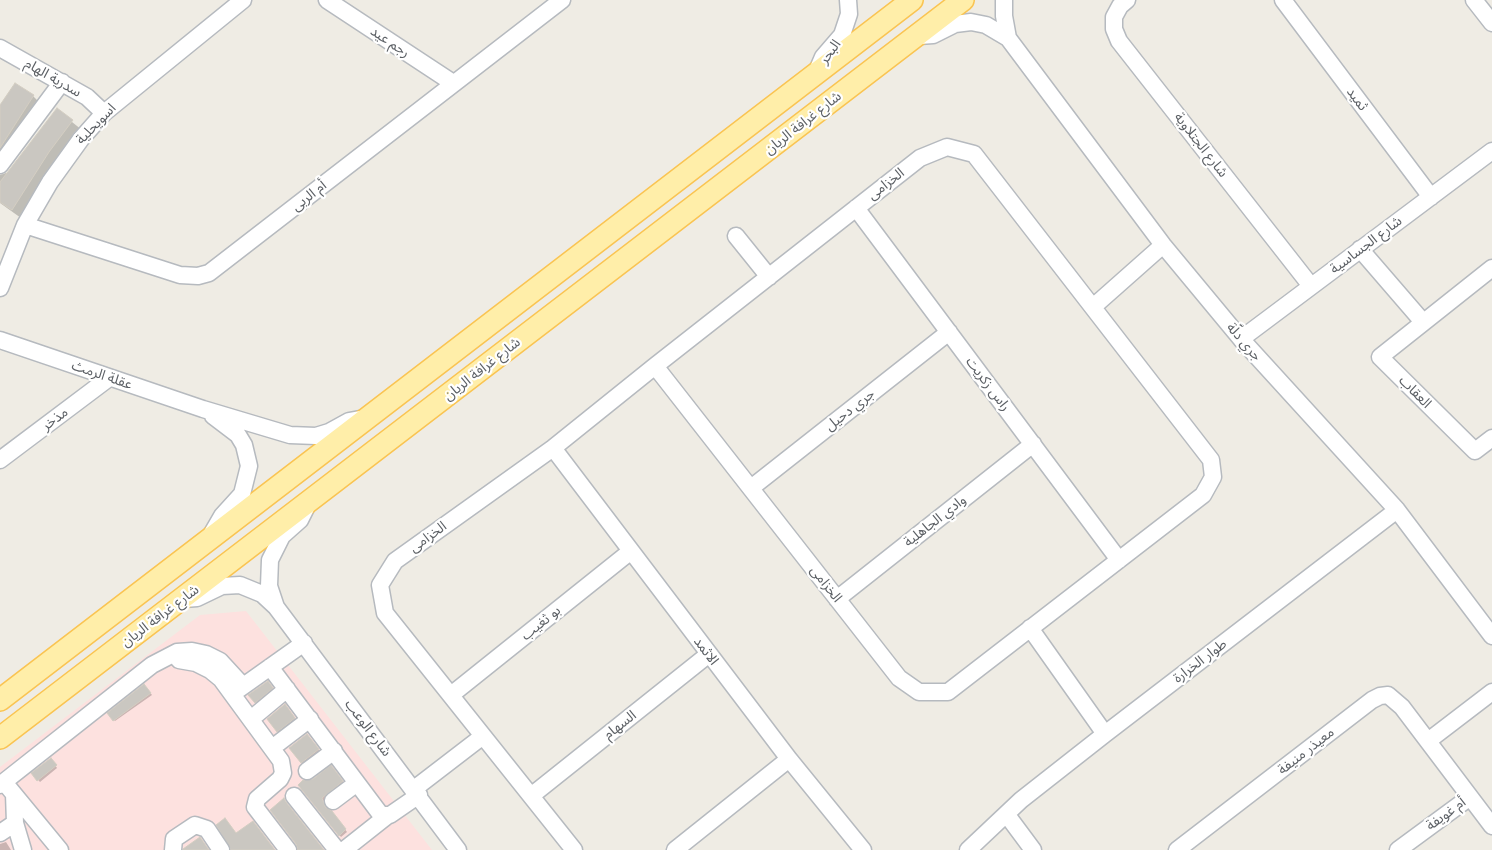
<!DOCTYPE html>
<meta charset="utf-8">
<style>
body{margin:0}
canvas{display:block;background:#efece4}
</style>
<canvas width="1492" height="850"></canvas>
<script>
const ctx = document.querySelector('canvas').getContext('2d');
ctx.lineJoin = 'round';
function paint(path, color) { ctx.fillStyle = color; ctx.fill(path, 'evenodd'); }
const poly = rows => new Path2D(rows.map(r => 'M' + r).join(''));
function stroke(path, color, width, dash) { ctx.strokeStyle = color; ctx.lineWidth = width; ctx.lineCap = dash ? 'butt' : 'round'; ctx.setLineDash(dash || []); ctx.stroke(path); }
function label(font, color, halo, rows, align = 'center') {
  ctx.font = font + ' Raleway,"Noto Sans Arabic",sans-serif'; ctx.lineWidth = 4.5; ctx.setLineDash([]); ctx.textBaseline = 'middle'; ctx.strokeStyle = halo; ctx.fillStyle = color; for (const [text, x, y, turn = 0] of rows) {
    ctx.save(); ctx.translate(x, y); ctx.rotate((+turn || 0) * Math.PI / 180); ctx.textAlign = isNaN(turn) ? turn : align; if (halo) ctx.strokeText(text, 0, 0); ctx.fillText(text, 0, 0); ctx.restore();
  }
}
const medical = poly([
 [246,611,432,850,0,850,0,767,200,615]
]);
const shadow = poly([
 [33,96,42,105,0,171,0,107],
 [57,110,82,130,21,218,0,203,0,175,9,172],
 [268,683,274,690,256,703,250,695],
 [146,687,152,695,115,721,114,720],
 [287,707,296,720,279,733,277,731],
 [309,737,320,752,303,764,302,762],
 [51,759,57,768,40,782,33,774],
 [333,769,344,783,323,801,326,809,333,814,347,832,341,837,299,785,313,780],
 [6,842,11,850,0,850,0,844]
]);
const building = poly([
 [15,83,34,95,0,148,0,105,15,83],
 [57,108,73,120,49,152,12,210,0,202,0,182,57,108],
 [268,681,273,688,255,703,248,695,268,681],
 [144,684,151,693,113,721,107,713,144,684],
 [285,704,295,718,277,732,267,719,285,704],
 [307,734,319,749,301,763,289,748,307,734],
 [51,758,57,765,37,781,31,773,51,758],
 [331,765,343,781,322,798,325,807,332,811,346,829,339,836,298,785,303,780,313,779,331,765],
 [284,798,286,802,324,850,298,850,296,844,270,810,284,798],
 [225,818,236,833,253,821,275,850,231,850,216,825,225,818],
 [200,837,209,850,183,850,183,849,200,837]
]);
const minor = poly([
 [327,0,453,83],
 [1004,0,1004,16,1008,38],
 [1127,0,1120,6,1114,17,1114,29,1119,41,1311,286],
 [1283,0,1431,197],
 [1474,0,1492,23],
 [919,36,933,35,955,24,971,22,986,25,1008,38,1163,245,1241,339,1397,510,1492,636],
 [0,48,87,97,104,113],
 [817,71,823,57,842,35,849,14,848,0],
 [0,165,62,82],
 [856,208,1119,560],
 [25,225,180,275,198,276,209,273,562,0],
 [736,236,769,277],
 [1360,249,1423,322],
 [1492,268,1380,357,1475,451,1492,438],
 [0,288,25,225,50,182,81,139,104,113,243,0],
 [1093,307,1163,245],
 [1241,339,1492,151],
 [0,340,203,409,290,435,316,436,329,432,349,421,360,419],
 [553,448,789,759,863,850],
 [0,460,109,378],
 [751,488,949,332],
 [211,535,222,516,242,494,249,466,244,445,238,435,213,416],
 [184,599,197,598,222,586,240,585,262,594,276,607,458,850],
 [837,599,1033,444],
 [276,607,269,586,270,560,282,536,300,520,306,508],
 [1030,628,1105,734],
 [179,660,196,663,210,670,221,679,281,761,283,773,280,779,257,799,255,807,288,850],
 [270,667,381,815,390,815,419,795],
 [235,692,304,643],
 [451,695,631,551],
 [251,719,287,689],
 [1428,741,1492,692],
 [272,748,310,719],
 [307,771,334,751],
 [4,782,60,850],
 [0,785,152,665,177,652,192,651,206,654,220,661,243,686],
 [414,789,483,736],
 [14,794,15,823,23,850],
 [294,796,337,850],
 [531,796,709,654],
 [333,801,357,783],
 [1007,815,1033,850],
 [0,833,15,823],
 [173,850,174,839,195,825,207,829,221,850],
 [344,850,387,816],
 [574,850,385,613,380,585,395,561,553,448,655,366,920,158,947,147,974,154,1211,460,1213,477,1203,495,948,692,919,692,899,678,655,366],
 [675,850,789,759],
 [968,850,1021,800,1105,734,1397,510],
 [1177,850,1372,700,1380,696,1388,695,1402,707,1492,826],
 [1398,850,1470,797]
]);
const major = poly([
 [0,700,912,0],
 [0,738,963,0]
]);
const streetNames = [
 ["رجم عيد",390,42,34],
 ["البحر",830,52,-54],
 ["سدرية الهام",53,78,30],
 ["ثميد",1357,99,53],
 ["شارع غرافة الريان",803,123,-38],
 ["اسويحلية",96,124,-46],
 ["شارع الجتلاوية",1201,145,52],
 ["الخزامى",886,184,-38],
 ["أم الربى",309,196,-38],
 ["شارع الجساسية",1366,245,-37],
 ["جري دلّة",1244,342,49],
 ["شارع غرافة الريان",482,369,-38],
 ["عقلة الرمث",102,375,19],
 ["راس زكريت",988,384,53],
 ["العقاب",1415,392,45],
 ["جري دحيل",850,410,-38],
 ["مذخر",55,419,-37],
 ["وادي الجاهلية",935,521,-38],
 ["الخزامى",428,537,-36],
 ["الخزامى",826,584,52],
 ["شارع غرافة الريان",160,616,-37],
 ["بو ثغيب",541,623,-39],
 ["الاثمد",706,651,53],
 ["طوار الخرارة",1200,661,-37],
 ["السهام",620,725,-38],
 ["شارع الوعب",368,728,53],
 ["معيذر منيفة",1306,751,-38],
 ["أم غويفة",1446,814,-36]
];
paint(medical, '#fde1df');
paint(shadow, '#0003');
paint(building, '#cac7c1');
stroke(building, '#d4cec2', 1);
stroke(minor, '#b6babf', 19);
stroke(major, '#fac452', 24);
stroke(minor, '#fff', 16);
stroke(major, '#ffeea9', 21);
label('14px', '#5c6065', '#fff', streetNames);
</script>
